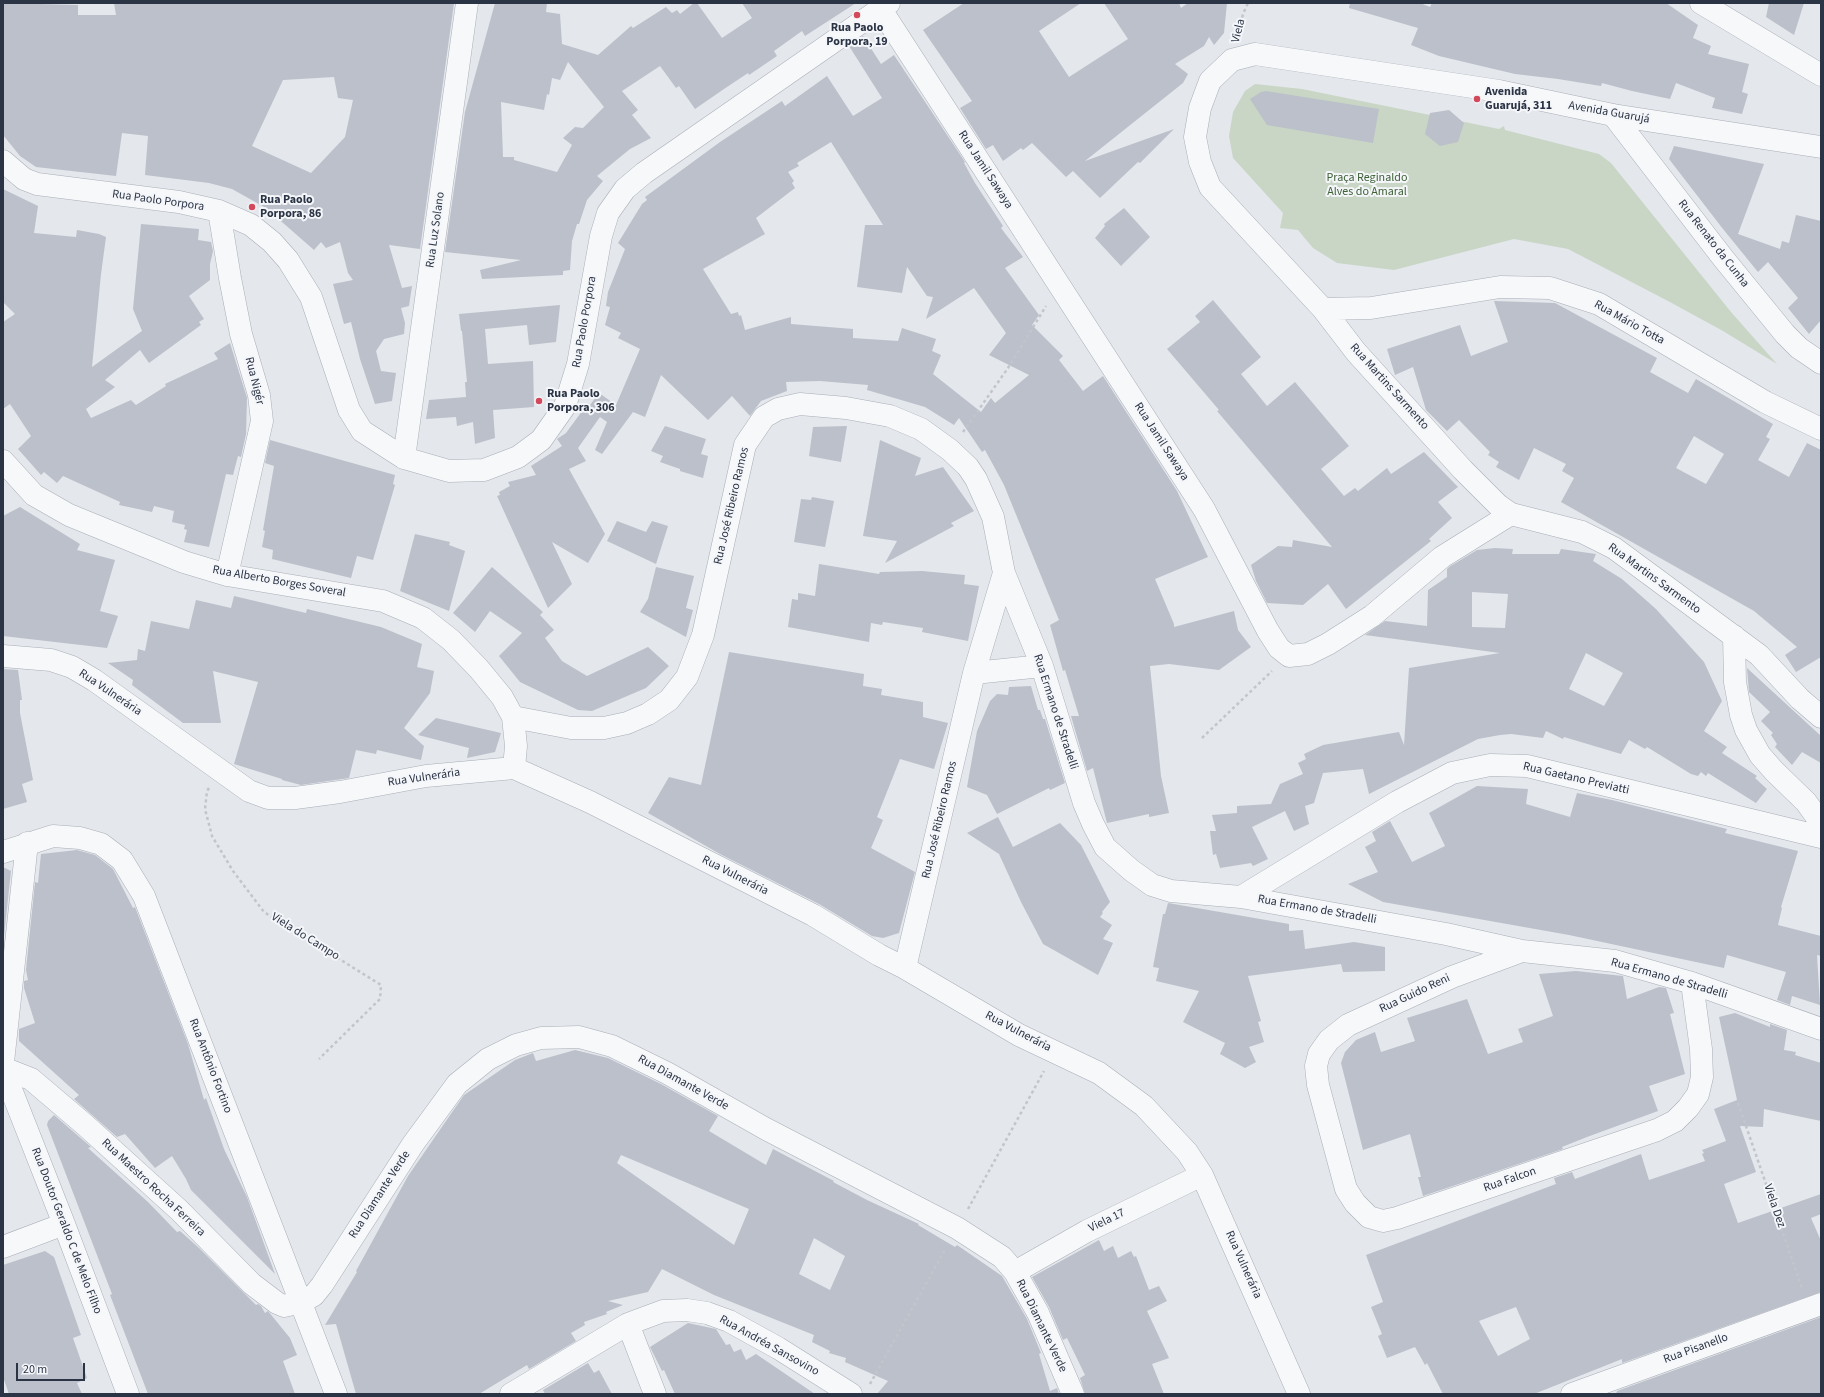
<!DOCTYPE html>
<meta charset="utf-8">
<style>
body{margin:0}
#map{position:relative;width:1824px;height:1397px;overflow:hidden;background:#e4e7ec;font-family:"Source Sans 3",sans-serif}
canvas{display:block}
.frame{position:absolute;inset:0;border:4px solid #2b3445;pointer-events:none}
.scale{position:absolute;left:16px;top:1363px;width:69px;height:18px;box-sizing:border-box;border:2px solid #2b3445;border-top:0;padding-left:5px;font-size:12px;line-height:14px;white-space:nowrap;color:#2b3445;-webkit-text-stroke:3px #f4f6f9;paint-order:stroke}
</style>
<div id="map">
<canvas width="1824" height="1397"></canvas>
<div class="frame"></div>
<div class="scale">20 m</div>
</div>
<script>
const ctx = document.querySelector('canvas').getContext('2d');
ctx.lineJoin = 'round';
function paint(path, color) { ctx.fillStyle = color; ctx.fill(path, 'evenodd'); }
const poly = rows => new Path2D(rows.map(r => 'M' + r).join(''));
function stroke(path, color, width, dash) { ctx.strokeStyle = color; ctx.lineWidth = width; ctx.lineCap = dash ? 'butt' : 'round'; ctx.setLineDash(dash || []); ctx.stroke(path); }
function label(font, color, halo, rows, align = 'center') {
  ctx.font = font + ' "Source Sans 3",sans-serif'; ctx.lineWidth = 4; ctx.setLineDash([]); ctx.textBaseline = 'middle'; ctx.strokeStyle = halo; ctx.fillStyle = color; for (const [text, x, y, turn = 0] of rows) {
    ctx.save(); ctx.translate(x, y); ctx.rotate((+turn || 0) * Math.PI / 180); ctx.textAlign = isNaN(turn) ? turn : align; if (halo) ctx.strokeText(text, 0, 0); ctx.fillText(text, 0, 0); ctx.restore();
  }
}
const green = poly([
 [1255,84,1302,89,1499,129,1504,126,1505,130,1599,154,1611,163,1731,312,1777,364,1723,331,1668,301,1568,249,1514,239,1394,270,1337,263,1313,248,1298,230,1280,228,1283,213,1233,158,1229,136,1233,112,1245,91]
]);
const building = poly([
 [3,3,78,5,78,15,116,15,114,3,454,3,420,249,389,245,402,288,412,286,409,306,401,308,405,323,404,334,384,339,376,351,381,371,396,373,392,401,375,404,360,359,351,322,344,324,333,284,353,280,348,273,340,242,326,248,321,242,314,250,266,208,232,189,209,183,145,175,148,136,122,133,116,176,36,167,20,156,3,135],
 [334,77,338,98,353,100,345,137,311,173,252,146,283,80],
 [495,3,547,3,546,12,560,14,562,44,598,55,631,26,633,28,666,7,672,13,677,10,680,14,694,3,697,3,722,38,752,18,742,3,856,3,805,36,802,31,774,51,777,56,749,75,748,73,724,89,695,109,679,86,676,88,660,66,622,91,638,110,632,115,651,138,630,149,597,176,603,181,587,200,579,224,577,224,572,241,570,270,563,271,563,275,482,279,480,270,521,260,445,252,465,112],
 [568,62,604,107,583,128,575,127,563,138,572,145,557,172,514,160,514,157,503,157,501,102,544,110,547,94,549,95,552,78,560,80],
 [964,3,1081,3,1039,31,1069,77,1128,39,1104,3,1179,3,1181,8,1188,3,1227,3,1224,33,1214,45,1209,37,1204,46,1175,64,1188,74,1183,83,1085,161,1174,129,1140,163,1138,162,1100,198,1073,171,1066,177,1032,143,1023,150,1021,148,1003,161,993,145,986,149,960,108,972,101,923,30],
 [1350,3,1420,3,1430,7,1432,3,1666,3,1698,25,1693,38,1711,46,1708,54,1749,64,1742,92,1748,94,1742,114,1712,108,1715,98,1676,83,1670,99,1632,91,1602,83,1601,86,1558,79,1515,74,1439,56,1411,45,1418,28,1349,8],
 [1769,3,1804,3,1794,35,1766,17],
 [863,36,881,64,894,55,965,162,964,163,975,183,1003,226,1001,228,1023,257,1005,268,1039,315,1032,325,1063,356,1059,360,1083,391,1103,376,1177,491,1208,557,1155,579,1174,624,1174,627,1234,611,1238,630,1251,647,1219,670,1169,664,1150,666,1161,776,1169,813,1149,817,1149,814,1107,823,1093,768,1087,771,1071,716,1079,716,1065,670,1063,671,1050,625,1059,620,1004,485,985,450,982,452,959,418,954,425,925,407,867,390,868,385,820,381,786,382,787,391,761,401,750,416,732,396,708,420,661,375,645,417,633,412,602,454,595,450,607,422,600,417,578,448,586,461,569,469,605,534,588,563,552,542,572,584,548,608,497,496,500,495,499,492,510,486,508,482,536,475,531,466,562,446,557,439,566,433,588,403,590,405,599,393,616,405,640,349,618,338,621,333,605,325,610,307,606,306,608,292,625,249,618,243,642,204,647,200,645,197,720,142,782,101,785,106,827,76,853,116,882,98,849,46],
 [831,142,883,225,865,225,857,287,902,293,907,267,927,296,933,297,926,319,974,288,1006,333,989,355,1029,375,995,403,991,398,981,412,933,374,941,355,932,351,936,339,902,328,898,341,853,338,853,329,791,324,791,317,745,330,741,315,739,316,738,312,731,314,703,269,765,234,756,218,795,188,792,183,794,181,788,172,799,166,797,163],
 [1266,91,1379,109,1373,143,1267,125,1250,99,1261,92],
 [1449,110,1464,123,1458,142,1440,146,1425,134,1430,113],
 [1674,146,1764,164,1738,234,1780,249,1782,241,1789,243,1796,215,1821,221,1821,320,1809,334,1788,308,1798,298,1768,262,1758,272,1723,229,1669,159],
 [3,189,38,206,34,233,76,237,77,230,99,234,106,237,101,274,92,367,142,331,133,309,141,224,199,229,198,240,211,242,213,251,210,264,210,280,189,296,204,319,199,322,201,325,149,363,140,350,105,380,115,387,86,409,91,418,131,400,136,405,166,386,165,384,218,359,214,353,230,343,247,398,246,434,241,457,238,456,233,475,226,474,209,547,184,542,187,530,184,529,185,525,172,522,174,511,154,506,152,512,119,505,120,502,63,476,57,483,44,472,41,475,18,449,31,436,10,404,3,409,3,322,15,314,3,302],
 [1124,208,1150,237,1121,266,1095,238,1105,226,1104,224],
 [1213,300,1261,357,1241,374,1267,406,1295,382,1349,446,1321,469,1344,496,1355,488,1358,491,1387,468,1391,474,1424,452,1458,487,1438,502,1452,518,1429,539,1431,541,1346,609,1328,584,1303,605,1267,603,1256,581,1251,565,1278,546,1292,547,1293,540,1332,547,1217,411,1219,410,1167,349,1200,322,1195,316],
 [1494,301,1555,303,1657,358,1650,372,1688,393,1696,379,1773,424,1766,437,1770,439,1758,460,1789,477,1807,443,1821,450,1821,657,1796,672,1785,655,1797,647,1754,611,1561,502,1574,478,1562,471,1566,464,1534,448,1519,480,1496,467,1499,462,1488,455,1490,452,1459,420,1447,431,1426,410,1413,367,1395,375,1387,349,1460,325,1471,356,1508,342],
 [1694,436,1724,454,1706,484,1676,468],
 [560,305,556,342,529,345,527,325,485,329,488,364,533,361,534,407,493,410,495,438,475,444,473,422,457,426,456,417,426,419,429,400,466,397,465,382,467,382,462,331,461,331,459,314],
 [665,426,706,439,701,454,708,456,703,478,680,471,680,469,660,462,663,456,651,451],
 [847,426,841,462,809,456,813,427],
 [270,440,395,475,393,484,395,485,373,560,357,556,351,578,272,559,273,550,262,547,265,531,263,530,274,466,265,463],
 [880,440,921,458,915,476,943,467,974,511,951,523,954,526,885,563,897,541,863,536],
 [812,497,834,501,825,547,794,542,801,499,811,500],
 [20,507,80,544,77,550,115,560,100,611,118,616,107,648,3,636,3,516],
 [617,521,646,532,652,521,668,526,656,564,607,541],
 [415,534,450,542,449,545,465,551,449,611,400,591],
 [1495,548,1513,549,1512,554,1559,554,1561,549,1596,554,1593,561,1622,579,1656,609,1704,662,1722,701,1704,731,1727,747,1722,753,1757,776,1755,778,1767,789,1756,803,1708,773,1706,776,1701,772,1698,776,1691,774,1647,747,1645,749,1629,740,1621,754,1564,737,1563,739,1546,731,1543,738,1511,734,1500,735,1478,739,1369,794,1363,769,1323,773,1314,803,1305,806,1309,824,1294,831,1285,811,1252,827,1268,859,1253,866,1251,863,1220,868,1216,854,1213,855,1210,831,1216,831,1212,815,1237,813,1237,806,1271,804,1280,784,1303,774,1298,763,1306,759,1304,754,1323,745,1399,732,1404,745,1409,668,1500,653,1365,635,1385,621,1427,626,1428,590,1447,577,1447,569,1449,567,1477,550],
 [1472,592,1508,594,1505,628,1472,627],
 [1586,653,1623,673,1604,706,1569,689],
 [819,564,879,574,880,572,922,571,965,575,964,584,979,586,968,641,922,632,923,628,883,622,882,625,871,623,869,642,788,627,792,599,798,600,798,593,815,596],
 [492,567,543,612,540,615,554,630,545,638,562,661,587,676,648,647,669,666,646,688,592,711,578,710,520,682,499,656,522,633,490,611,475,632,453,613],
 [656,567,694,576,686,608,693,610,686,637,640,612,648,599],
 [234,596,306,613,307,609,381,627,422,644,417,667,434,671,430,693,404,728,424,746,421,760,377,750,376,754,356,750,349,778,301,785,282,780,282,779,234,764,258,682,213,671,221,723,183,723,132,685,133,680,108,663,137,660,138,649,145,651,151,621,189,629,196,600,231,608],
 [729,652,864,674,863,686,882,689,881,695,923,702,923,717,948,723,934,769,900,759,877,817,883,820,871,848,915,872,899,933,883,938,872,936,819,904,720,854,648,813,669,777,701,785],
 [1747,668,1821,736,1821,763,1802,752,1792,765,1775,747,1777,744,1771,735,1773,733,1761,721,1770,712,1749,692],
 [3,669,18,670,22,700,20,700,20,713,33,780,22,784,27,802,3,809],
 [1031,686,1038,710,1040,710,1043,719,1045,719,1065,783,1050,790,1049,788,997,814,987,795,967,787,977,731,990,701,997,694,1008,695,1009,687],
 [436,718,501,733,495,752,467,758,469,748,418,735],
 [1477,786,1528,789,1526,804,1570,817,1577,793,1612,800,1727,829,1725,833,1798,851,1781,907,1782,908,1778,925,1821,936,1821,956,1817,955,1820,1005,1792,996,1790,1005,1777,1000,1786,972,1727,955,1724,968,1569,935,1383,902,1348,884,1378,872,1365,847,1376,841,1372,832,1390,821,1412,862,1445,846,1429,813],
 [998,817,1013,847,1060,823,1081,845,1110,902,1102,912,1103,913,1100,917,1112,925,1103,939,1113,943,1098,975,1043,944,1021,902,999,854,967,833],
 [77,850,95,855,113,869,133,908,135,907,188,1044,204,1100,206,1098,224,1149,247,1197,275,1274,191,1190,186,1179,172,1156,155,1168,125,1134,117,1137,74,1099,79,1095,19,1041,19,1029,35,1023,24,988,24,981,28,980,26,970,35,882,38,883,41,854],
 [3,867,11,871,3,945],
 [1168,903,1289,924,1289,931,1303,930,1305,949,1354,942,1385,947,1385,971,1343,972,1341,964,1248,976,1261,1021,1258,1022,1264,1042,1249,1047,1256,1062,1245,1068,1220,1054,1225,1043,1183,1022,1199,991,1156,981,1159,968,1153,967,1163,914,1165,914],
 [1576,971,1623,976,1627,999,1659,987,1666,988,1674,1013,1670,1014,1685,1074,1649,1086,1658,1111,1587,1137,1562,1147,1563,1149,1423,1196,1418,1177,1421,1177,1410,1134,1363,1150,1341,1063,1345,1052,1356,1040,1375,1032,1381,1052,1415,1041,1407,1018,1467,999,1488,1054,1523,1042,1518,1029,1553,1016,1539,974],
 [1735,1013,1770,1027,1770,1024,1787,1030,1784,1050,1796,1052,1795,1055,1821,1063,1821,1121,1764,1109,1763,1127,1740,1126,1756,1172,1724,1184,1738,1223,1821,1194,1821,1214,1811,1218,1821,1241,1821,1292,1622,1363,1622,1359,1534,1394,1443,1394,1427,1363,1425,1365,1415,1347,1387,1358,1378,1336,1382,1334,1371,1307,1383,1302,1366,1255,1556,1184,1554,1178,1572,1172,1575,1179,1641,1154,1649,1180,1705,1161,1702,1154,1704,1153,1702,1150,1726,1141,1714,1109,1737,1100,1719,1017],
 [1516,1307,1530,1339,1498,1356,1479,1321],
 [575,1050,608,1058,661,1084,718,1116,709,1131,766,1165,773,1149,834,1181,833,1182,867,1200,919,1224,918,1225,955,1247,957,1245,1002,1276,1027,1319,1041,1353,1039,1354,1050,1391,1057,1388,1059,1394,877,1394,888,1381,845,1362,846,1358,829,1353,830,1351,812,1342,814,1335,714,1295,662,1269,648,1292,608,1301,623,1305,606,1312,607,1314,584,1322,585,1325,571,1333,576,1341,529,1369,527,1365,479,1394,356,1394,336,1324,325,1325,357,1272,356,1271,408,1176,464,1095,515,1060,533,1053,536,1061],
 [621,1155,749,1209,734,1245,617,1163],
 [814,1238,845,1256,830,1290,799,1274],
 [54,1115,91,1147,88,1148,148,1202,177,1232,180,1231,199,1248,256,1305,258,1304,261,1306,265,1313,268,1311,290,1338,297,1355,283,1361,295,1394,148,1394,110,1295,112,1294,47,1125,48,1121],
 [1099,1240,1104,1251,1113,1246,1118,1258,1131,1251,1134,1257,1136,1256,1149,1290,1159,1286,1167,1301,1147,1311,1169,1358,1152,1364,1164,1394,1085,1394,1080,1378,1085,1375,1067,1338,1063,1340,1049,1307,1032,1277],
 [45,1251,54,1257,81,1335,73,1338,87,1378,77,1383,82,1394,9,1394,3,1377,3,1265],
 [1821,1317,1821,1394,1616,1394,1617,1391],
 [688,1323,716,1329,726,1345,730,1344,734,1352,741,1349,746,1360,756,1354,815,1394,675,1394,664,1370,662,1371,650,1347],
 [588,1363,594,1373,599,1370,612,1394,545,1394,543,1390]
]);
const path = poly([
 [1238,35,1243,14,1248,3],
 [963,432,1008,368,1046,306],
 [1202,738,1272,671],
 [209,788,207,791,205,809,212,836,233,871,264,912,381,985,380,999,319,1059],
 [1738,1103,1802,1288],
 [968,1209,1044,1071],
 [870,1384,946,1248]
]);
const minor = poly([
 [1701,3,1821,75],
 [880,8,1204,509,1268,631,1279,648,1289,656,1308,654,1328,644,1372,616,1442,557,1511,514],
 [1613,115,1723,258,1785,334,1799,348,1821,363],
 [1821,147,1613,115,1499,91,1255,54,1232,60,1210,81,1200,108,1195,137,1200,162,1210,187,1323,309,1356,352,1463,470,1498,505,1511,514,1582,532,1614,548,1759,655,1800,699,1821,717],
 [3,161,24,179,37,184,179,202,219,211,251,225,272,242,288,260,311,297,349,410,362,431,404,458,449,471,484,470,518,457,541,440,565,406,578,364,601,236,608,213,625,189,644,173,889,3],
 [219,211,230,278,241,334,259,395,262,421,227,575],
 [1323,309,1371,308,1500,287,1550,288,1599,304,1765,402,1821,429],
 [404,458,467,3],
 [3,461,34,495,69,515,184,562,227,575,383,601,423,618,451,640,479,669,502,697,513,717,516,746,514,768],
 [1004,573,1042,666,1084,803,1093,824,1105,847,1131,870,1152,885,1171,891,1241,897,1446,934,1522,951,1615,961,1692,983,1821,1029],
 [1734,636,1735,682,1741,715,1746,730,1760,755,1774,771,1806,802,1821,823],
 [3,656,51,660,72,667,94,680,249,791,268,798,295,798,340,792,426,776,514,768,590,802,813,915,879,955,905,968,1019,1035,1099,1073,1144,1106,1187,1152,1202,1175,1299,1394],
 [974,673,1042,666],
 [513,717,571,728,604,728,627,723,648,714,669,700,687,677,703,635,745,445,764,417,778,409,800,404,846,408,890,416,921,429,950,450,968,467,976,479,993,517,1004,573,974,673,905,968],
 [3,852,53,836,80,838,101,844,122,860,144,896,336,1394],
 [1241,897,1397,802,1452,773,1490,765,1527,766,1821,837],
 [1522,951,1452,977,1348,1025,1329,1040,1319,1054,1316,1066,1318,1085,1346,1189,1355,1203,1369,1217,1383,1221,1397,1218,1657,1130,1675,1121,1688,1108,1698,1094,1702,1077,1701,1049,1692,983],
 [3,1062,27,843],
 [3,1068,31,1079,84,1124,179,1210,252,1284,277,1303,284,1306,301,1302,314,1295,322,1285,413,1144,457,1084,488,1059,516,1045,541,1038,579,1037,612,1046,667,1073,766,1129,957,1228,1002,1257,1015,1272,1038,1313,1073,1394],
 [3,1069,64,1224,128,1394],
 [3,1247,64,1224],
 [1015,1272,1087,1231,1202,1175],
 [628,1324,655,1394],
 [511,1394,628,1324,663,1311,687,1310,707,1313,729,1321,778,1348,851,1394],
 [1572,1394,1821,1304]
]);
const markers = [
 [857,15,4,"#d1495b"],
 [1477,99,4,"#d1495b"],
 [252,207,4,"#d1495b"],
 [539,401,4,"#d1495b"]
];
const poiNames = [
 ["Rua Paolo",857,28,"center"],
 ["Porpora, 19",857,42,"center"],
 ["Avenida",1485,92],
 ["Guarujá, 311",1485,106],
 ["Rua Paolo",260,200],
 ["Porpora, 86",260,214],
 ["Rua Paolo",547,394],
 ["Porpora, 306",547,408]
];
const streetNames = [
 ["Viela",1239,31,-76],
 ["Avenida Guarujá",1609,113,10],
 ["Rua Jamil Sawaya",985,170,57],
 ["Rua Paolo Porpora",158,201,8],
 ["Rua Luz Solano",436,230,-82],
 ["Rua Renato da Cunha",1713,244,52],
 ["Rua Paolo Porpora",585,322,-80],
 ["Rua Mário Totta",1629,323,29],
 ["Rua Nigér",254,381,76],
 ["Rua Martins Sarmento",1389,387,48],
 ["Rua Jamil Sawaya",1161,442,57],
 ["Rua José Ribeiro Ramos",732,506,-77],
 ["Rua Martins Sarmento",1654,579,36],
 ["Rua Alberto Borges Soveral",279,582,10],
 ["Rua Vulnerária",110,693,34],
 ["Rua Ermano de Stradelli",1055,712,72],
 ["Rua Vulnerária",424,778,-8],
 ["Rua Gaetano Previatti",1576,779,13],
 ["Rua José Ribeiro Ramos",940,820,-77],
 ["Rua Vulnerária",735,876,27],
 ["Rua Ermano de Stradelli",1317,910,10],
 ["Viela do Campo",305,937,32],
 ["Rua Ermano de Stradelli",1669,979,16],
 ["Rua Guido Reni",1415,994,-25],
 ["Rua Vulnerária",1018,1032,28],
 ["Rua Antônio Fortino",210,1066,69],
 ["Rua Diamante Verde",683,1083,29],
 ["Rua Falcon",1510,1180,-19],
 ["Rua Maestro Rocha Ferreira",153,1188,43],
 ["Rua Diamante Verde",380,1195,-57],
 ["Viela Dez",1774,1206,71],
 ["Viela 17",1107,1221,-26],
 ["Rua Doutor Geraldo C de Melo Filho",66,1231,69],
 ["Rua Vulnerária",1243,1265,66],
 ["Rua Diamante Verde",1041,1326,64],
 ["Rua Andréa Sansovino",769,1346,29],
 ["Rua Pisanello",1696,1349,-20]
];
const parkNames = [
 ["Praça Reginaldo",1367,178],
 ["Alves do Amaral",1367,192]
];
paint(green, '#c9d6c5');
paint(building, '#bbc0ca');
stroke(minor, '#a9aeb7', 23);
stroke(path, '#c2c5cb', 2.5, [3, 3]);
stroke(minor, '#f7f8fa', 22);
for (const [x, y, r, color] of markers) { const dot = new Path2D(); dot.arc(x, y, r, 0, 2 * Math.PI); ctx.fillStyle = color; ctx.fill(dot); stroke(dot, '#f4f6f9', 1.5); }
label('bold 12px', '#2b3445', '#f4f6f9', poiNames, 'left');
label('12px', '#2b3445', '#f4f6f9', streetNames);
label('12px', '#3f6138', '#f4f6f9', parkNames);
</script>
